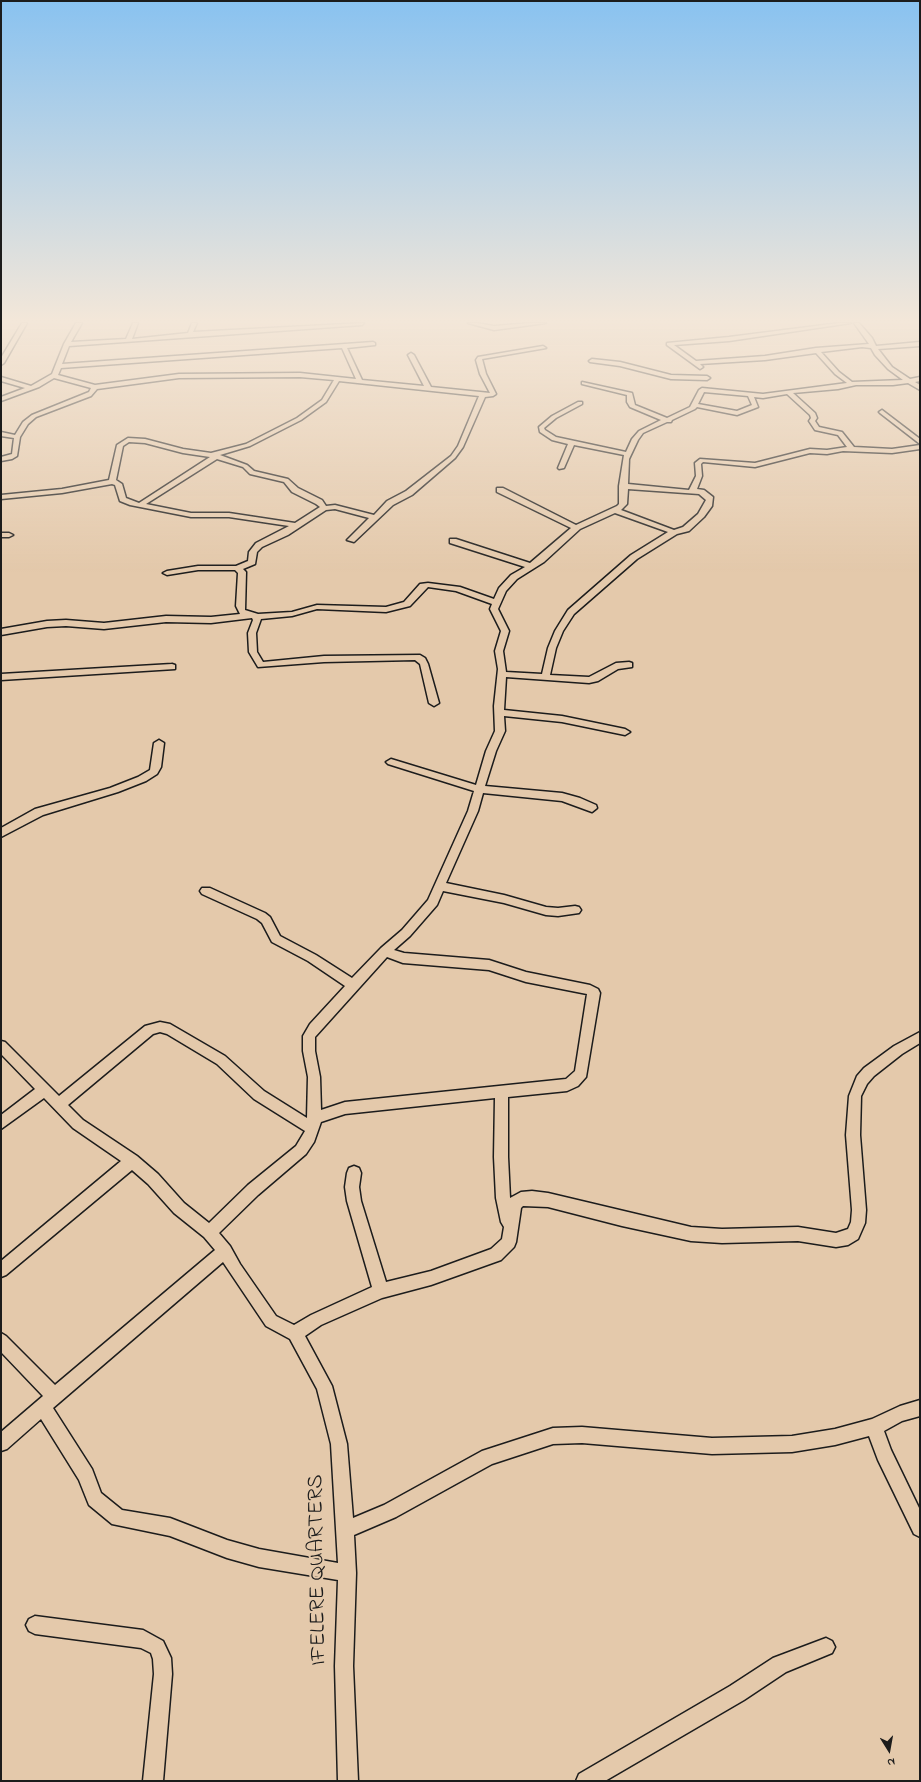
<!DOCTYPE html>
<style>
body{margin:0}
#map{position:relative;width:921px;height:1782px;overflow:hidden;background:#e4c9ab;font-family:"Indie Flower",sans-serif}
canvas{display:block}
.frame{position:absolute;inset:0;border:2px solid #1c1c1c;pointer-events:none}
.north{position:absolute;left:869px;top:1730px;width:40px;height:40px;-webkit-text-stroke:3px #e4c9ab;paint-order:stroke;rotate:169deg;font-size:11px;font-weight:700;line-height:16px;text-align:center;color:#1c1c1c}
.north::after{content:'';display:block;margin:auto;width:14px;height:18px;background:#1c1c1c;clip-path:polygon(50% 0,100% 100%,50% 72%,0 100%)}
</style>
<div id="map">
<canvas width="921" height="1782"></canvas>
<div class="frame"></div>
<div class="north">N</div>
</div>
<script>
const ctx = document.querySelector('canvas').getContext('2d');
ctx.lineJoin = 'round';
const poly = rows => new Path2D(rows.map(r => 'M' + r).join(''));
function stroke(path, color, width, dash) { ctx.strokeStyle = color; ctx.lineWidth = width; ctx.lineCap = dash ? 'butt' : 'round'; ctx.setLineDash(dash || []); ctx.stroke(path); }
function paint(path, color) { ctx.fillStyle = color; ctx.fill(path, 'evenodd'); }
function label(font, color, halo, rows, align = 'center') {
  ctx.font = font + ' "Indie Flower",sans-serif'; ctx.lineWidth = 4; ctx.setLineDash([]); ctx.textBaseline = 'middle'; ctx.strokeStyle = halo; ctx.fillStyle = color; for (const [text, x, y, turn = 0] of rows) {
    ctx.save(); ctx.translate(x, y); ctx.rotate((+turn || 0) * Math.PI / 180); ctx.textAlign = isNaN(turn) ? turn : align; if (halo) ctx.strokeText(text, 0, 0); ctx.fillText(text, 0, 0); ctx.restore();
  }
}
const minor = poly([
 [22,323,27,323,4,363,1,365,1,358,22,323],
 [76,323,82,323,71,342,126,339,133,323,138,323,132,339,188,333,192,323,197,323,193,332,364,323,362,325,69,346,62,364,373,342,375,343,375,345,347,348,362,380,424,386,408,355,411,353,414,355,431,387,490,393,480,374,476,360,478,357,543,346,546,348,482,359,486,374,496,394,493,396,485,397,463,447,455,458,412,495,393,505,354,542,347,540,369,518,335,509,326,510,288,535,262,547,257,552,255,564,243,569,246,572,245,610,258,614,292,612,317,605,386,607,404,602,420,584,428,583,460,587,494,599,499,588,511,575,525,567,450,543,450,539,456,539,530,563,571,528,497,492,497,488,503,488,576,525,617,506,619,504,619,486,624,455,574,445,564,468,559,469,558,468,568,444,552,440,540,432,539,427,552,416,578,402,582,402,582,404,556,418,544,428,545,430,556,437,626,452,632,439,639,431,661,420,630,407,627,402,627,395,582,384,582,382,632,393,635,405,667,418,690,407,699,390,702,388,763,394,847,383,835,374,816,353,765,360,700,364,703,367,700,369,667,345,667,343,729,337,839,323,851,323,729,341,674,345,696,361,765,356,816,348,869,344,854,323,859,323,872,338,876,346,920,342,920,346,878,349,892,367,910,379,920,377,920,381,915,382,920,385,920,390,908,383,893,385,856,385,838,389,793,393,815,413,817,418,815,421,819,427,842,432,854,447,892,449,920,445,920,449,892,453,843,451,827,454,810,453,755,467,703,462,701,464,702,476,697,489,704,490,713,497,712,506,704,517,689,531,677,534,637,559,574,614,563,631,556,648,550,675,589,677,616,663,629,662,632,663,632,667,618,669,598,681,589,683,506,677,504,710,562,716,625,729,630,732,625,735,562,722,504,716,505,731,496,751,485,786,562,793,580,798,596,805,597,808,592,812,562,801,483,793,478,811,446,883,504,895,546,907,558,908,575,906,579,907,581,910,579,913,558,916,546,915,504,903,443,891,437,905,410,936,394,950,404,953,489,960,526,972,590,985,598,989,600,993,586,1077,578,1086,567,1091,508,1097,508,1157,510,1198,521,1192,532,1191,548,1193,691,1227,722,1229,798,1227,836,1233,848,1229,851,1222,852,1210,846,1135,849,1096,857,1076,864,1068,894,1046,920,1032,920,1043,902,1054,874,1076,867,1084,861,1096,860,1135,866,1210,865,1223,858,1239,848,1245,836,1247,798,1241,722,1243,691,1241,622,1226,548,1207,523,1206,521,1208,516,1242,514,1247,501,1260,431,1285,382,1298,321,1325,305,1336,332,1386,347,1444,353,1518,384,1505,482,1451,553,1428,582,1427,712,1438,792,1436,835,1429,872,1419,900,1406,920,1400,920,1416,902,1421,884,1431,891,1450,920,1510,920,1537,914,1534,878,1460,869,1436,835,1445,792,1452,712,1454,582,1443,553,1444,492,1464,396,1517,354,1535,356,1573,353,1666,358,1781,338,1781,335,1666,338,1580,259,1567,227,1558,170,1536,112,1524,89,1505,79,1480,41,1419,7,1449,1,1451,1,1432,43,1396,1,1352,1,1333,6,1336,55,1385,215,1250,204,1237,174,1213,148,1184,132,1170,6,1275,1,1277,1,1261,121,1161,73,1128,44,1098,1,1129,1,1115,35,1089,1,1054,1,1041,5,1042,59,1096,145,1026,160,1022,170,1024,225,1056,264,1091,307,1118,308,1077,303,1051,303,1036,310,1024,345,986,308,961,272,942,262,923,257,919,202,894,200,891,202,888,210,888,265,913,270,917,280,936,316,955,352,978,381,948,402,930,428,900,468,811,474,791,388,764,386,762,391,759,476,785,486,751,495,731,494,706,498,669,495,651,501,631,490,609,492,604,456,591,428,587,410,606,386,612,317,609,292,616,261,619,256,633,257,652,263,662,324,656,420,655,425,658,428,664,439,703,434,706,429,703,420,664,415,660,324,662,258,667,249,652,248,633,253,620,252,618,211,623,166,622,104,629,66,626,47,627,1,635,1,629,47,621,66,620,104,623,166,616,211,617,240,614,236,606,238,573,235,570,198,570,167,575,163,573,167,571,198,566,236,566,248,561,249,552,256,543,289,526,229,517,191,517,130,505,120,501,115,485,112,484,62,493,1,499,1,495,62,489,109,480,117,445,128,438,145,439,183,449,211,453,246,444,297,418,322,400,334,380,300,377,179,378,97,389,91,396,36,417,28,424,20,437,17,456,12,459,1,461,1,457,12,454,14,438,1,436,1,432,15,435,23,422,32,415,89,392,91,388,54,378,39,387,1,401,1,397,25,388,1,381,1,377,31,386,52,374,64,344,76,323],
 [862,347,871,348,875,355,888,369,903,380,852,382,839,372,821,352,862,347],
 [342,348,356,379,300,373,179,374,95,385,58,375,61,368,342,348],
 [339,381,479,396,458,446,451,456,406,491,387,501,374,515,335,505,326,506,322,500,298,488,288,479,254,471,247,465,220,455,250,446,301,420,326,402,339,381],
 [704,392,748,396,752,405,737,411,698,404,704,392],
 [787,394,810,415,811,418,809,421,815,430,838,435,847,447,827,450,810,449,755,463,700,459,695,463,696,476,689,490,628,484,629,459,638,440,643,433,667,422,671,422,672,420,695,409,697,407,737,415,758,407,754,397,763,398,787,394],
 [129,442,145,443,183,453,210,457,139,503,126,498,122,484,116,480,123,446,129,442],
 [217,459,243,467,250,474,284,482,292,492,316,504,320,507,295,523,229,513,191,513,146,504,217,459],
 [628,489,699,494,706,500,698,514,683,527,674,530,621,510,627,504,628,489],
 [615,513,668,532,631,555,568,610,555,631,548,648,542,674,506,672,503,651,509,631,498,609,506,591,517,579,544,562,580,529,615,513],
 [387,957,403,963,489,970,526,982,587,994,575,1071,566,1079,345,1102,321,1110,320,1077,315,1051,315,1037,387,957],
 [160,1032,167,1034,217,1064,254,1099,305,1131,296,1146,248,1185,209,1223,184,1203,158,1174,137,1156,83,1120,68,1105,153,1034,160,1032],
 [495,1098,494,1157,496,1198,501,1222,504,1227,502,1239,491,1249,431,1271,386,1282,361,1201,359,1187,361,1173,359,1168,354,1166,349,1168,347,1173,345,1187,347,1201,372,1287,311,1315,294,1325,276,1316,240,1264,230,1246,219,1233,258,1195,306,1154,314,1142,321,1122,345,1114,495,1098],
 [223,1262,266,1326,290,1339,317,1389,331,1444,338,1563,259,1549,227,1540,170,1518,122,1510,101,1493,92,1469,53,1408,223,1262],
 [468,323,477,323,494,326,531,323,546,323,494,330,468,323],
 [592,359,620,362,671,375,707,376,710,378,707,380,671,379,620,366,590,362,589,361,592,359],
 [882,410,920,439,920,444,880,413,879,412,882,410],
 [1,533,9,533,13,535,9,537,1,537,1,533],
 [172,664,175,665,175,669,1,680,1,674,172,664],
 [159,740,164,743,161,767,157,774,146,781,118,792,43,815,1,837,1,828,35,809,110,788,138,777,150,770,154,743,159,740],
 [35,1616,143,1630,163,1641,171,1658,172,1674,163,1781,143,1781,154,1674,153,1659,151,1653,141,1648,35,1634,29,1631,26,1625,29,1619,35,1616],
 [826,1638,832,1641,835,1647,832,1653,786,1672,744,1700,605,1781,576,1781,579,1774,730,1686,773,1658,826,1638]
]);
const nearStreetnames = [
 ["IFELERE QUARTERS",319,1570,-91]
];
stroke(minor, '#1c1c1c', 3);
paint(minor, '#e4c9ab');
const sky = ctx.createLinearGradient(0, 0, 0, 572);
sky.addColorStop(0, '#89c2f0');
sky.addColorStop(0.56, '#f3e7d9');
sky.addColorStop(1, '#f3e7d900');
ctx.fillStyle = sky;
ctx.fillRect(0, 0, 921, 572);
label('22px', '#1c1c1c', '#e4c9ab', nearStreetnames);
</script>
